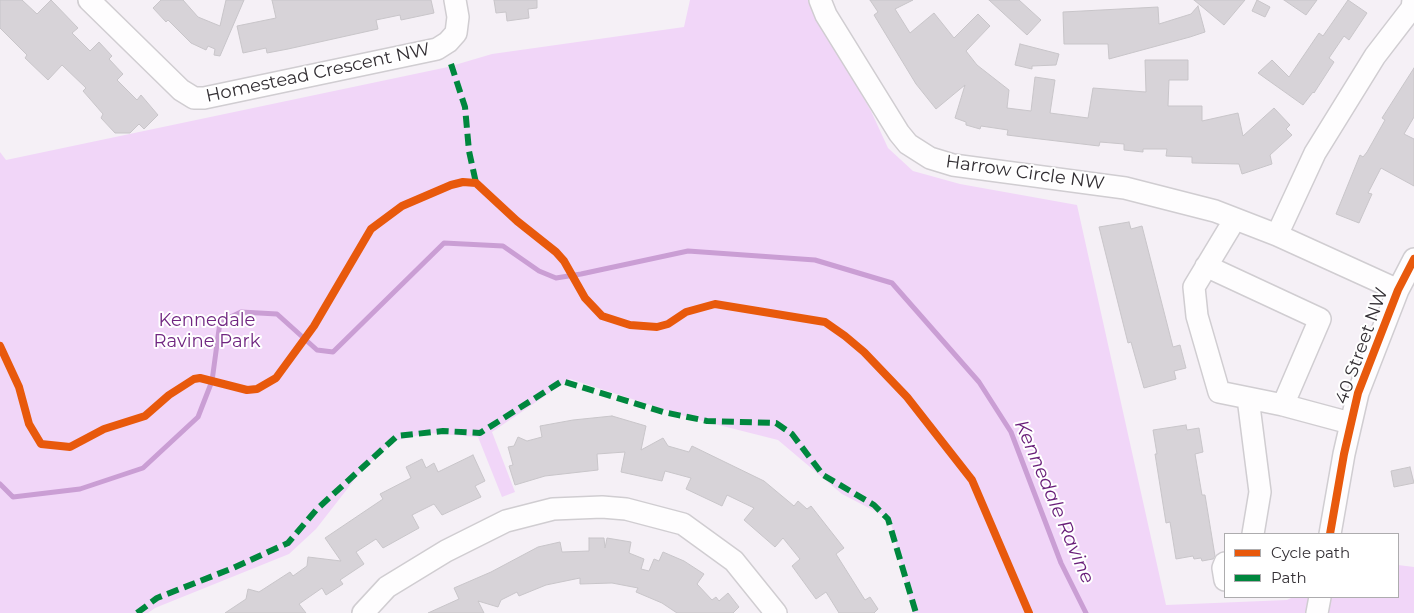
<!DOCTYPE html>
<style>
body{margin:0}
#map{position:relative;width:1414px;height:613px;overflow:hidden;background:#f5f0f6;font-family:Montserrat,sans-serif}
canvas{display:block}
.legend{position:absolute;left:1224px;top:533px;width:175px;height:65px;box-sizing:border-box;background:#fff;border:1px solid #adacae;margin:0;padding:6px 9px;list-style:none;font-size:15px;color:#332f34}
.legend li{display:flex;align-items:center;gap:10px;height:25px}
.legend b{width:25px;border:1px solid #adacae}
</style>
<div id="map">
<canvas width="1414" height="613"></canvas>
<ul class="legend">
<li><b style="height:6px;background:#e8590c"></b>Cycle path</li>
<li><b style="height:6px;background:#00873e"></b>Path</li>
</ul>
</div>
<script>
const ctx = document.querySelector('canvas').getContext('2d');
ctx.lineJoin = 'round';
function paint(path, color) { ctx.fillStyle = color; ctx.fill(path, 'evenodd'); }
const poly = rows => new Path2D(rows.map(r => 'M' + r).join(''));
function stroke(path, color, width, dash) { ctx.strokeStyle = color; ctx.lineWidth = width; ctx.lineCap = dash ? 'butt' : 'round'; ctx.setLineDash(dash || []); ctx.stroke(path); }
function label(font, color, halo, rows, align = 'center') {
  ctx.font = font + ' Montserrat,sans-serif'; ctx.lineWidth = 4; ctx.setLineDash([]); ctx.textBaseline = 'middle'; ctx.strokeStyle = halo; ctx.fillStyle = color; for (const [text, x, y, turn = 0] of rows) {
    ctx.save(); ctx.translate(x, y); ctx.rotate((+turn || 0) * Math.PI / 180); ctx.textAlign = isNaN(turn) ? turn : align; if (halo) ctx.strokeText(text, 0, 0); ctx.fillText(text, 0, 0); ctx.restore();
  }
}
const green = poly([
 [690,0,808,0,871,111,888,148,913,171,960,184,1077,205,1166,605,1287,600,1293,597,1398,597,1398,565,1414,567,1414,613,913,613,890,519,842,494,778,440,691,418,570,379,492,432,515,492,502,497,478,437,428,433,394,441,362,470,316,529,289,554,155,608,148,613,0,613,0,152,6,160,448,67,492,54,684,27]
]);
const stream = poly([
 [0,484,13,497,80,489,143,468,198,417,212,381,220,322,241,312,277,314,317,350,333,352,444,243,503,246,539,271,556,278,581,274,688,251,815,260,892,283,979,382,1011,432,1061,563,1086,613]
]);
const building = poly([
 [0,0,22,0,37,14,51,0,78,28,72,33,90,51,99,42,112,56,109,59,123,74,117,80,137,100,141,95,158,115,144,129,139,124,130,133,115,133,101,118,103,114,83,91,86,88,62,65,48,80,25,58,27,55,0,28,0,0],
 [161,0,183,0,198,17,220,26,226,0,244,0,220,56,214,55,215,49,208,46,206,50,191,43,168,20,166,22,153,8,161,0],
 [272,0,431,0,434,13,401,20,400,15,376,20,378,29,288,49,267,53,266,48,243,53,237,26,276,18,272,0],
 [494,0,537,0,537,8,528,9,529,18,507,21,506,12,496,13,494,0],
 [870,0,913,0,895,9,910,33,934,13,954,38,978,14,990,26,966,51,977,65,1009,90,1007,108,1031,111,1035,77,1055,80,1050,113,1088,118,1093,88,1146,92,1145,60,1188,60,1188,80,1169,80,1168,106,1202,106,1202,121,1238,113,1243,136,1274,108,1290,125,1286,129,1292,135,1270,155,1272,164,1242,174,1239,164,1192,163,1192,157,1166,156,1167,149,1143,149,1143,152,1124,150,1124,144,1100,142,1099,146,1023,137,1007,135,1008,130,981,126,980,129,966,125,966,122,955,118,965,85,936,109,916,84,874,15,878,12,870,0],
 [989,0,1019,0,1041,20,1027,35,989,0],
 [1194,0,1245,0,1224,25,1194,0],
 [1257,0,1270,7,1265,17,1252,11,1257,0],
 [1284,0,1317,0,1306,15,1284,0],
 [1348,0,1367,13,1349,40,1344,36,1329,58,1334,62,1314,93,1313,92,1303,105,1258,73,1272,60,1289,77,1319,33,1323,36,1348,0],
 [1198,6,1205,32,1190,37,1109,59,1108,44,1064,44,1063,12,1158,7,1159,24,1191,14,1198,6],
 [1020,44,1059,54,1056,65,1032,66,1032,69,1015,65,1020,44],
 [1414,68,1414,117,1404,134,1414,139,1414,186,1381,168,1368,193,1372,194,1359,223,1336,214,1360,155,1363,157,1367,152,1385,120,1382,118,1414,68],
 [1129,222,1131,229,1142,226,1173,347,1180,345,1186,368,1174,371,1176,379,1144,388,1131,342,1128,343,1099,227,1129,222],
 [612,416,646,426,641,450,663,438,668,446,689,452,692,446,764,481,794,506,798,501,807,509,811,506,844,548,836,554,865,600,870,597,878,609,874,613,839,613,826,592,816,599,792,566,800,559,783,538,775,547,744,520,754,508,727,495,722,506,686,489,691,478,665,471,662,481,621,472,625,452,597,454,598,470,545,476,515,485,509,466,513,465,508,447,514,446,518,437,527,441,542,437,540,426,573,420,612,416],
 [1186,425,1187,430,1199,428,1203,452,1195,454,1202,495,1205,495,1215,556,1213,559,1202,561,1201,558,1194,559,1193,556,1176,559,1170,522,1166,523,1155,454,1157,454,1153,430,1186,425],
 [473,455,485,481,475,486,481,497,442,515,434,504,412,515,419,528,383,548,376,539,356,552,364,564,340,580,343,584,326,595,322,588,299,604,306,613,225,613,246,599,248,589,259,592,290,572,293,576,307,566,308,557,341,561,325,538,383,499,380,494,411,478,406,467,422,459,426,468,434,463,438,472,473,455],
 [1410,467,1414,483,1394,487,1391,471,1410,467],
 [589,538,604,538,605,548,607,538,631,542,629,553,644,559,641,569,649,571,654,559,659,561,663,552,684,561,704,574,697,584,712,600,716,597,719,601,728,593,739,607,733,613,677,613,662,603,636,592,638,588,612,583,580,584,580,578,546,585,519,596,517,592,501,600,498,607,478,601,484,613,428,613,459,599,454,588,491,572,538,547,560,542,562,552,589,551,589,538]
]);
const minor = poly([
 [89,0,181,90,194,98,204,98,437,49,448,42,456,33,458,17,455,0],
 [820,0,826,15,899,133,908,144,930,158,953,165,1125,188,1215,211,1277,235,1398,290],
 [1235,219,1194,287,1197,316,1219,392,1283,405,1350,423],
 [1277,235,1315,153,1375,56,1412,8,1413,0],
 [1206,266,1320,319,1283,405],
 [1248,398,1260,492,1253,534],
 [1330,534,1344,454,1358,393,1398,290,1414,259],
 [1225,563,1223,568,1225,580],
 [363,613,387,587,446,551,506,521,553,509,602,507,626,509,683,524,734,561,776,613],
 [1317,613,1320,597]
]);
const quiet = poly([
 [451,64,465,107,469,151,476,183],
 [137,613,157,598,233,568,288,543,317,509,397,436,443,431,480,433,562,381,663,412,707,421,776,423,792,434,823,475,874,505,888,519,916,613]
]);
const cycleway = poly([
 [0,346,19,387,29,424,41,444,70,447,104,429,145,416,169,395,194,379,200,378,247,390,257,389,276,378,314,326,371,229,402,206,451,185,463,182,476,183,517,221,556,252,564,261,585,298,602,316,630,325,657,327,668,324,686,312,715,304,825,322,845,336,864,352,907,397,972,480,1029,613],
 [1330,534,1344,454,1358,393,1398,290,1414,259]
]);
const streetNames = [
 ["Homestead Crescent NW",318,73,-12],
 ["Harrow Circle NW",1025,173,8],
 ["40 Street NW",1362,346,-70]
];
const parkNames = [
 ["Kennedale",207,321],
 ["Ravine Park",207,342]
];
const waterNames = [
 ["Kennedale Ravine",1054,502,67]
];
paint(green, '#f1d6f8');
stroke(stream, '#ca9ed4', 5);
paint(building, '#d7d3d8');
stroke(building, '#c8c5c9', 1);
stroke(minor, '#d0cdd1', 24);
stroke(minor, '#fefdfe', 21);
stroke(quiet, '#00873e', 6, [12, 6]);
stroke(cycleway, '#e8590c', 8);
label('18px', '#332f34', '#fff', streetNames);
label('18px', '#702681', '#fff', parkNames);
label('italic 19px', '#681d79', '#fff', waterNames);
</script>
